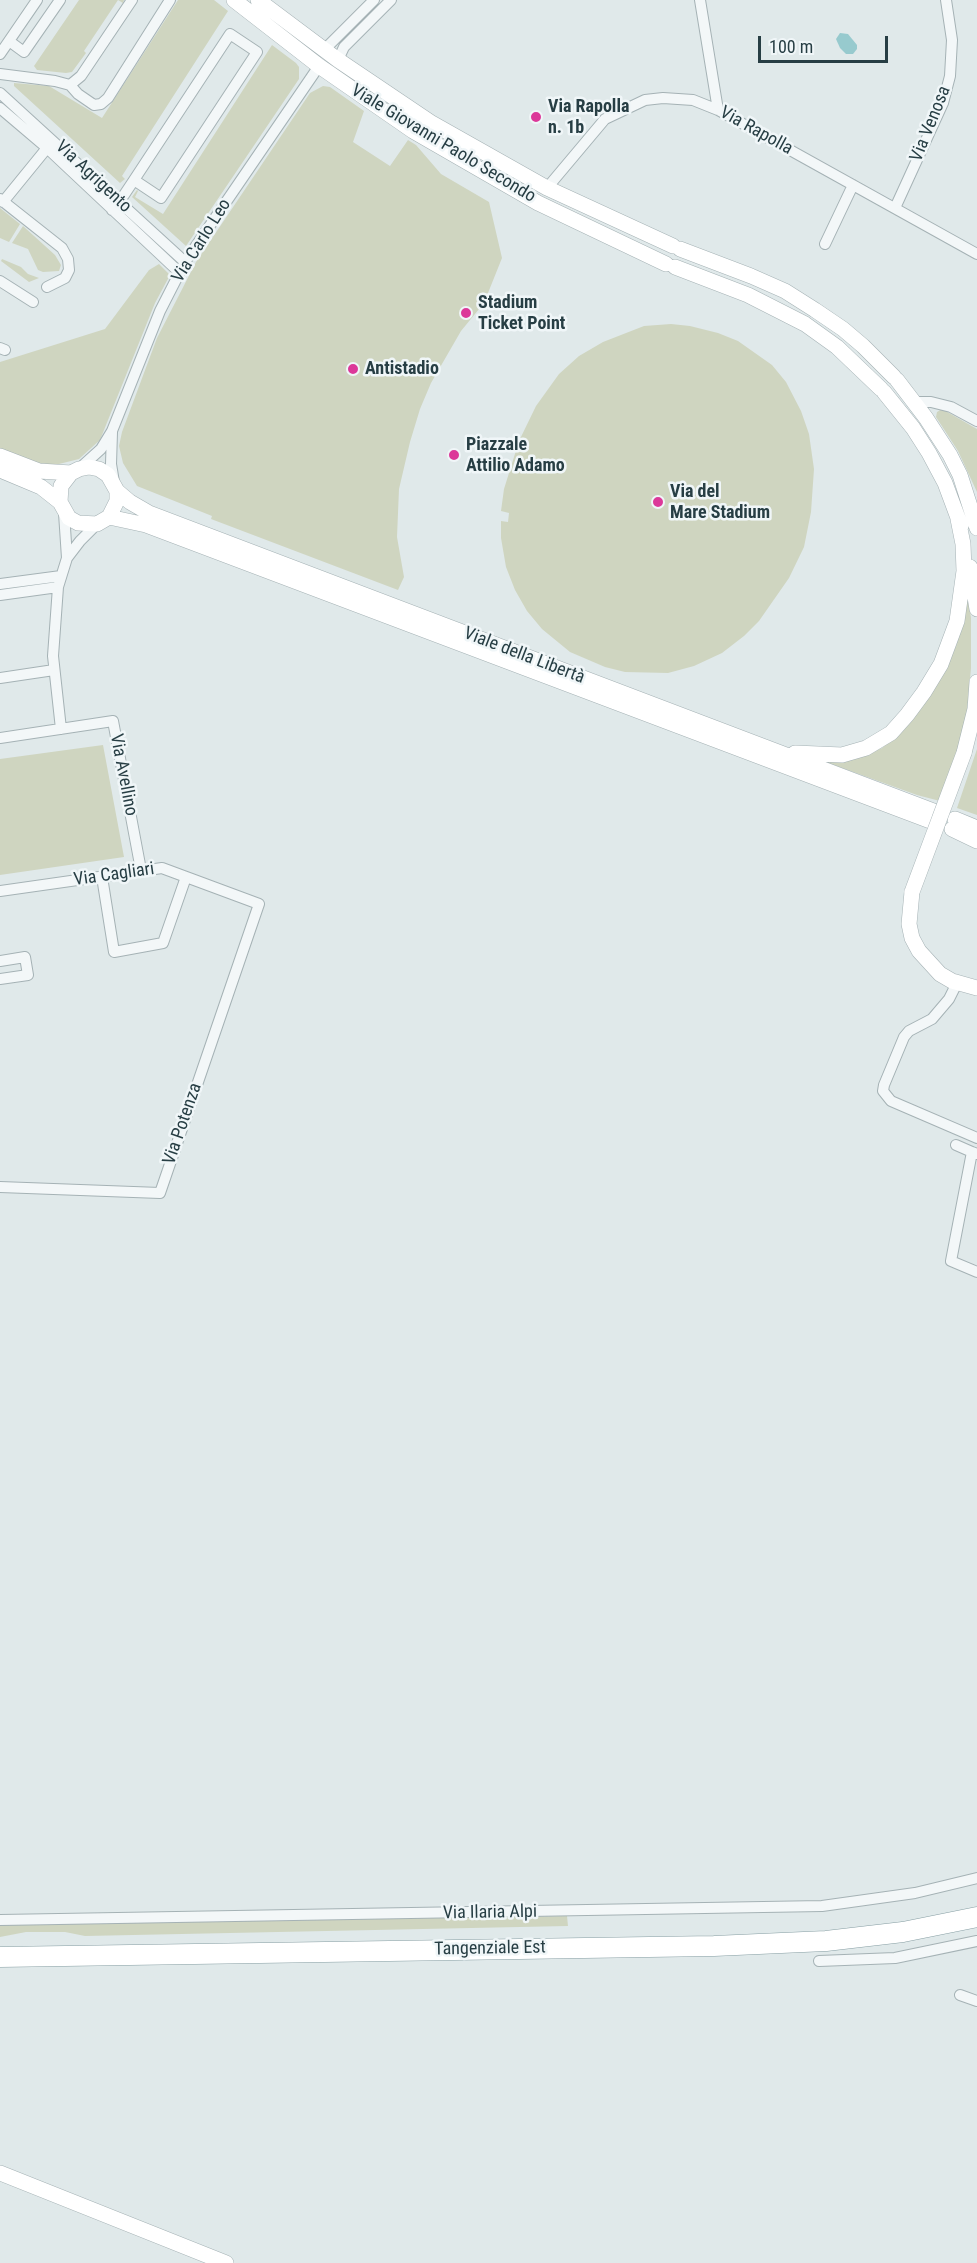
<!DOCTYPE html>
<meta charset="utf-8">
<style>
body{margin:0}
#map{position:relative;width:977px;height:2263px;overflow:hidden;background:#e0e9ea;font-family:"Roboto Condensed",sans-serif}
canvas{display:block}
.scale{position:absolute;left:758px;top:36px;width:130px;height:27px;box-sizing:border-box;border:3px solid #273e44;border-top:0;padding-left:8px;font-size:18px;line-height:21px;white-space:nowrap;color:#273e44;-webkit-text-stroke:4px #f0f6f8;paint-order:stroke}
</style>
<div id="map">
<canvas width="977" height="2263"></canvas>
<div class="scale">100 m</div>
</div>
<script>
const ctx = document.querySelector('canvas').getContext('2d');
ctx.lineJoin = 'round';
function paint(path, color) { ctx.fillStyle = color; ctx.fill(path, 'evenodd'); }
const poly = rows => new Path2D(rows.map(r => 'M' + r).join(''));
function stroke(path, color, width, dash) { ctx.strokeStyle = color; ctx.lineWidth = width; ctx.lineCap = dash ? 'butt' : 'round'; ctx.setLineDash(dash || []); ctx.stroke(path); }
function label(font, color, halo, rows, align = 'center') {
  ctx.font = font + ' "Roboto Condensed",sans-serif'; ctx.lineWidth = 5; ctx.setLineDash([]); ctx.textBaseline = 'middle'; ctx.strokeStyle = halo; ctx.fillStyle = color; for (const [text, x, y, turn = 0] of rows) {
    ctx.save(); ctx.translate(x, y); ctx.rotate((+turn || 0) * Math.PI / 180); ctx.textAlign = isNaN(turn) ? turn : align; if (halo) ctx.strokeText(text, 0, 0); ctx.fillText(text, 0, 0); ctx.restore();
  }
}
const green = poly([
 [79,0,124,0,123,3,118,0,84,51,86,53,72,72,66,73,37,70,34,66],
 [178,0,214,0,228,11,122,176,125,179,120,183,14,86,14,83,49,86,102,118],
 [272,45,296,63,299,67,299,79,186,246,132,197,137,190,138,191,135,197,163,214],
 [323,86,330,87,364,111,353,142,390,166,408,140,416,145,441,174,489,202,502,258,484,303,461,331,431,383,420,409,410,442,399,489,397,537,404,577,398,590,211,519,212,516,137,486,123,463,119,446,122,432,157,338,196,262,310,93],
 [0,208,20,224,9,242,0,238],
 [23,226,55,255,61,265,59,271,43,272,38,270,28,249,12,243],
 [2,259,21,267,28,274,39,278,29,282,1,261],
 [159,264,170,275,155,303,100,440,79,459,55,465,44,465,0,450,0,362,105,329,149,270],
 [671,324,690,326,718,333,738,341,772,365,786,382,801,411,809,434,814,469,811,512,804,547,789,578,759,621,744,636,722,653,694,666,668,673,625,672,605,667,570,652,542,629,527,611,515,590,506,567,501,538,501,521,508,522,509,513,501,511,504,489,519,441,536,406,559,374,579,356,603,342,644,326],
 [942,409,977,429,977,492,958,451,936,417,937,412],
 [967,588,971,618,971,668,966,726,940,801,917,795,817,759,863,756,882,748,895,737,943,671,956,646,963,618],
 [103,745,124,857,0,875,0,759],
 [977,749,977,815,957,808],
 [567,1916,568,1926,85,1936,65,1932,26,1932,0,1937,0,1925]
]);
const water = poly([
 [840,33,848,34,857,45,857,49,853,54,846,54,840,48,836,39]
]);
const street = poly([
 [700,0,718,110],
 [9,41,24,52,60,0],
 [324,50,374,0],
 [0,54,37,0],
 [338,60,344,47,391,0],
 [0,74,55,81,70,85,78,94,94,105,101,104,108,98,170,0],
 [70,85,81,76,132,0],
 [0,93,185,262],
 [0,108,47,148,180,273],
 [547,188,605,119,645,100,663,98,693,100,718,110,977,254],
 [0,199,62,248,68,259,69,270,65,278,47,287],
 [3,202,47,148],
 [895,208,943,103,950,76,952,40,946,0],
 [112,210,124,195,134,180,230,34,257,52,161,198,134,180],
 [825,244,853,185],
 [0,281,33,302],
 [0,348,5,350],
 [915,402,931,402,951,407,977,421],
 [112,432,111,464,114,482],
 [80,468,101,449,112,431,160,311,185,262,319,66],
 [67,558,80,541,97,524],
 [0,584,61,576],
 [0,595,58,587],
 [0,678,54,670],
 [61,729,53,656,58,587,67,558,64,513],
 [0,738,113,721,141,870],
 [102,877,114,952,163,943,186,877],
 [0,891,162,868,259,904,160,1193,0,1187],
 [0,961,25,957,28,975,0,979],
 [957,983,949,999,932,1019,909,1031,904,1037,884,1085,883,1091,891,1101,977,1138],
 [956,1145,972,1152],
 [977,1154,972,1152,951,1261,977,1272],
 [0,1920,822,1906,915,1893,977,1878],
 [819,1961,895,1958,977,1941],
 [960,1995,977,2001]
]);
const secondary = poly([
 [234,0,319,66,413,131,538,203,666,264],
 [258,0,338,60,430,122,547,188,673,246],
 [680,249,751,276,785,291,815,310,843,329,863,346,894,377],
 [675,267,748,295,805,324,837,347,881,389],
 [897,380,926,418,950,455,960,475,977,528],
 [884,392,913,428,929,453,945,483,961,526],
 [0,456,39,471,71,473],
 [0,470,41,487,60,502],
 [117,491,130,502,149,513,936,812],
 [109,517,117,501,117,491,108,475,99,469,89,467,79,469,71,473,61,486,60,502,69,518,78,523,97,524,109,517,146,525,933,822],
 [970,567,977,609],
 [795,753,842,755,866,748,891,733,907,715,924,692,941,664,957,621,964,571,963,544,958,519],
 [964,753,975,709,977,682],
 [955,819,977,828],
 [952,829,977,841],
 [912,892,909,924,912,938,919,951,940,974,952,981,977,988],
 [0,2173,226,2263]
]);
const highway = poly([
 [0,1957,714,1946,826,1941,903,1932,977,1917]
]);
const secondaryBridge = poly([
 [912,892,964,753]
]);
const markers = [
 [536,117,6,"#dc3899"],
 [466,313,6,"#dc3899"],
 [353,369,6,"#dc3899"],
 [454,455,6,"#dc3899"],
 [658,502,6,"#dc3899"]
];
const poiNames = [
 ["Via Rapolla",548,107],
 ["n. 1b",548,128],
 ["Stadium",478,303],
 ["Ticket Point",478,324],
 ["Antistadio",365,369],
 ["Piazzale",466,445],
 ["Attilio Adamo",466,466],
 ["Via del",670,492],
 ["Mare Stadium",670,513]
];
const streetNames = [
 ["Via Venosa",931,124,-68],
 ["Via Rapolla",756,131,29],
 ["Viale Giovanni Paolo Secondo",443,144,31],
 ["Via Agrigento",93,177,43],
 ["Via Carlo Leo",202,241,-58],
 ["Viale della Libertà",524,656,21],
 ["Via Avellino",123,775,79],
 ["Via Cagliari",114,875,-8],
 ["Via Potenza",183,1124,-71],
 ["Via Ilaria Alpi",490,1913,-1],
 ["Tangenziale Est",490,1949,-1]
];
paint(green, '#cfd5c0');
paint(water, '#97cace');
stroke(street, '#a5b2b5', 12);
stroke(secondary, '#a5b2b5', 16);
stroke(highway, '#869ea3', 21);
stroke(street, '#f3f7f8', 10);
stroke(secondary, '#fff', 15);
stroke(highway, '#fff', 20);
stroke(secondaryBridge, '#a5b2b5', 16, []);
stroke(secondaryBridge, '#fff', 15);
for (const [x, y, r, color] of markers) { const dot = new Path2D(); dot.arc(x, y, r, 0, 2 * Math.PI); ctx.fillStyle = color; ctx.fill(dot); stroke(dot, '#f0f6f8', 2); }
label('bold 18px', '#273e44', '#f0f6f8', poiNames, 'left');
label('18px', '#273e44', '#f0f6f8', streetNames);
</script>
